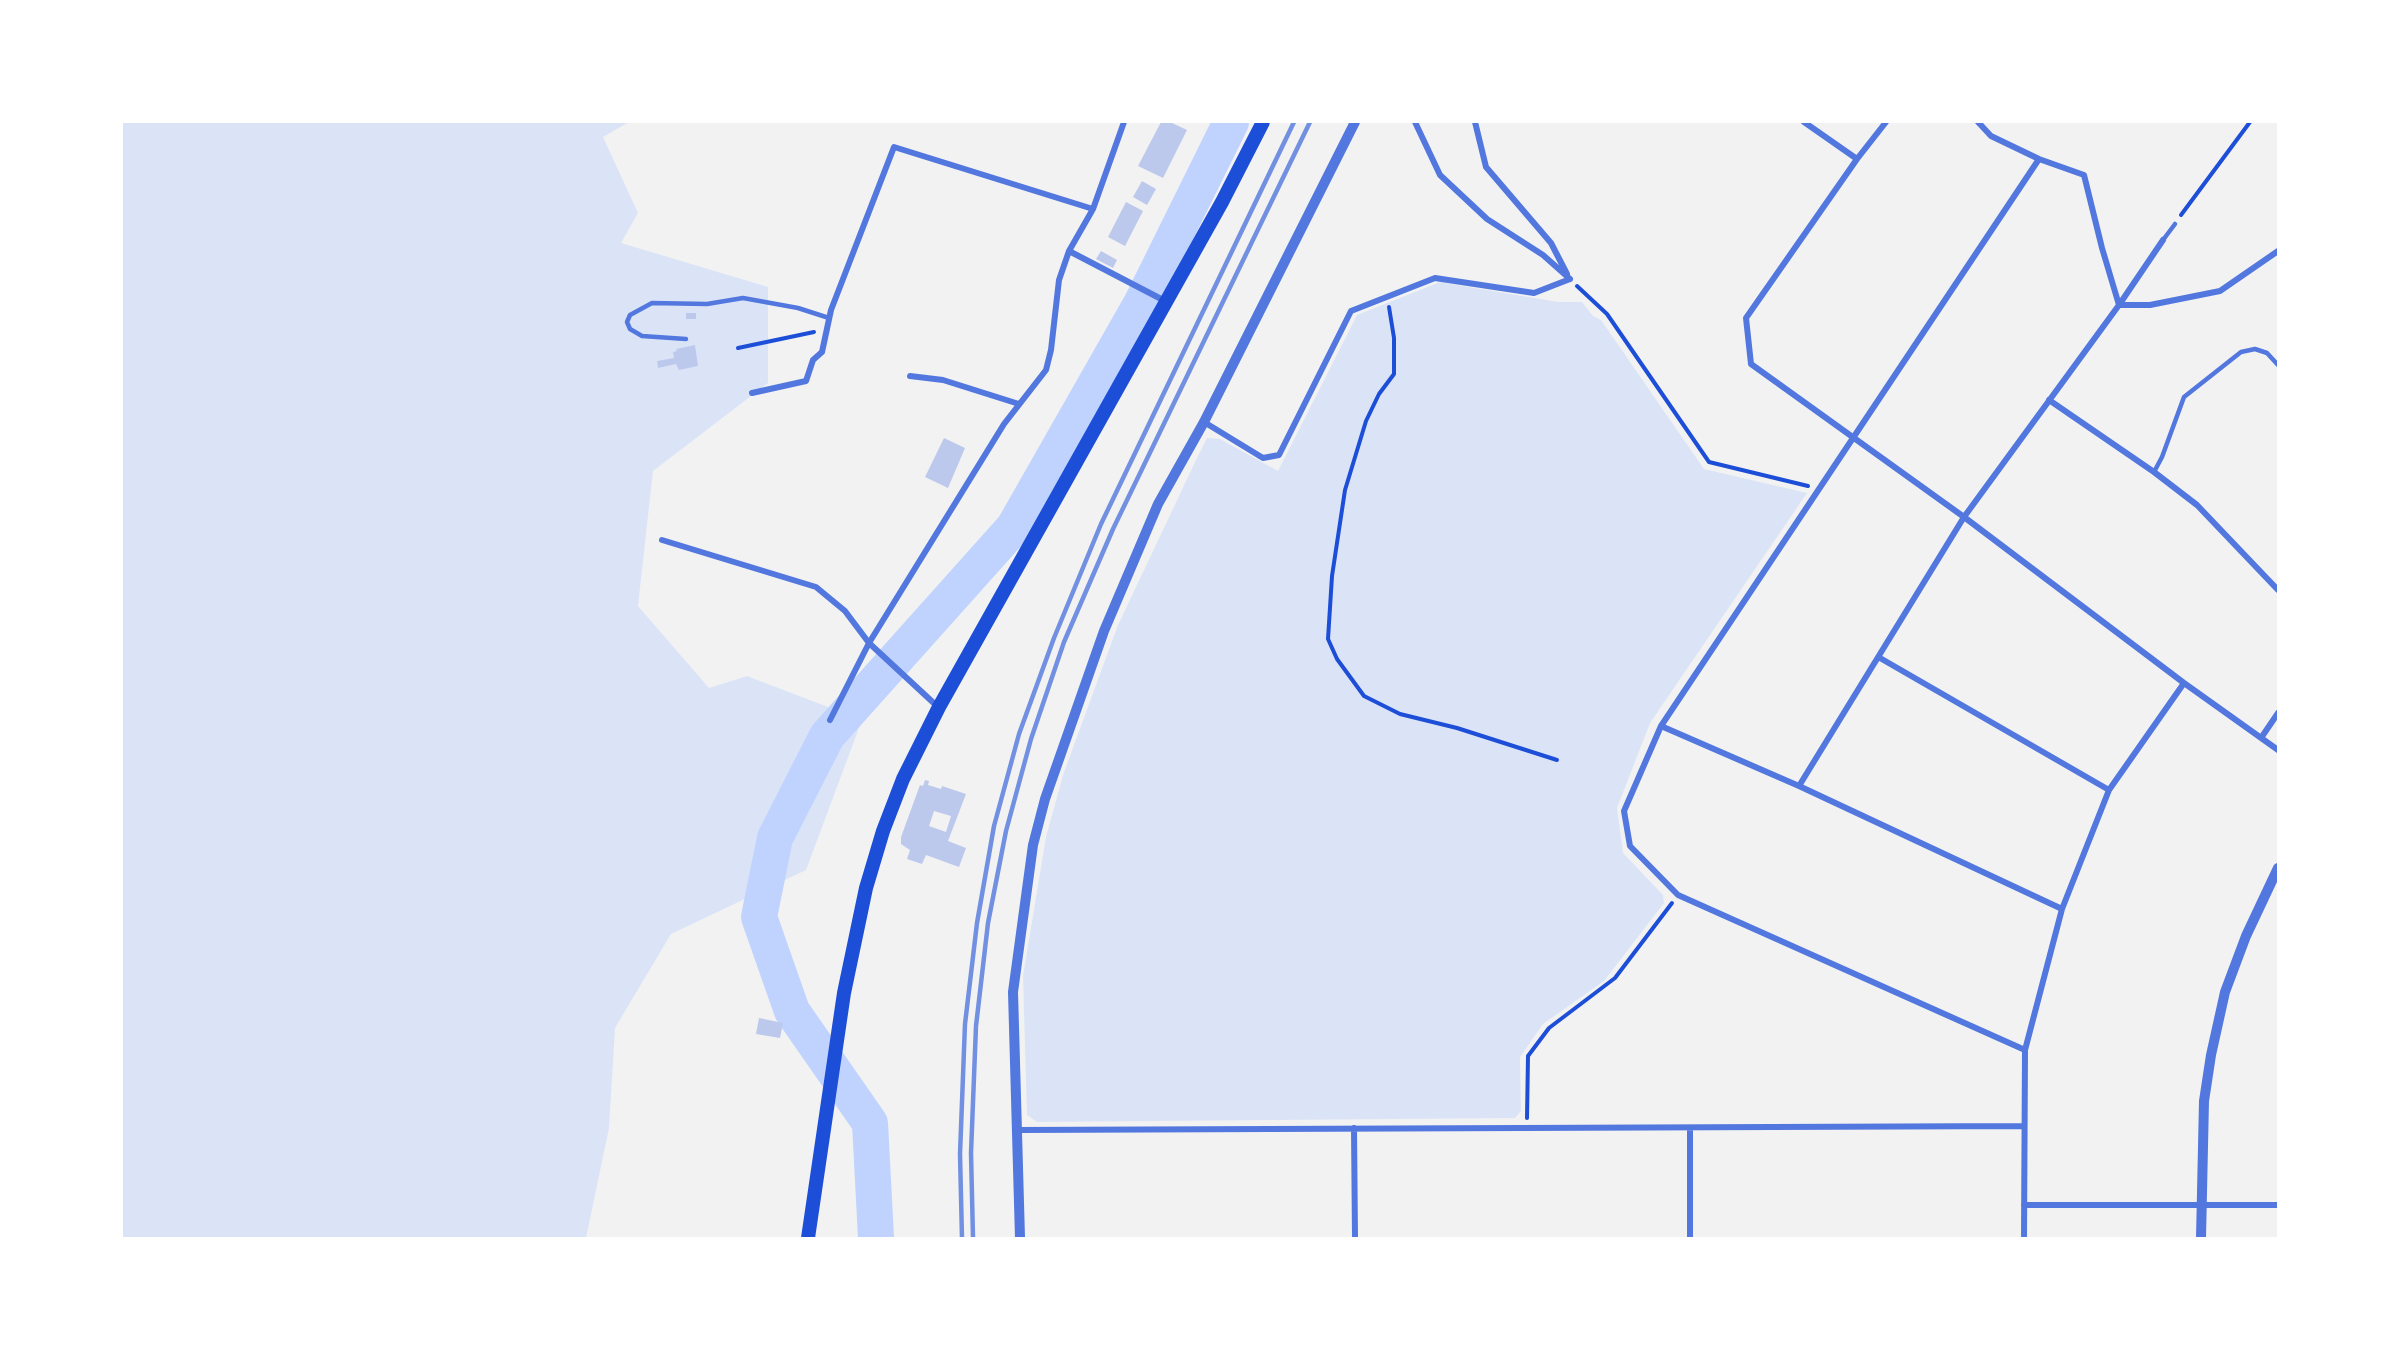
<!DOCTYPE html>
<style>
body{margin:0}
#map{position:relative;width:2400px;height:1360px;overflow:hidden;background:#f2f2f2;font-family:"Archivo Narrow",sans-serif}
canvas{display:block}
.frame{position:absolute;inset:0;border:123px solid #fff;pointer-events:none}
</style>
<div id="map">
<canvas width="2400" height="1360"></canvas>
<div class="frame"></div>
</div>
<script>
const ctx = document.querySelector('canvas').getContext('2d');
ctx.lineJoin = 'round';
function paint(path, color) { ctx.fillStyle = color; ctx.fill(path, 'evenodd'); }
const poly = rows => new Path2D(rows.map(r => 'M' + r).join(''));
function stroke(path, color, width, dash) { ctx.strokeStyle = color; ctx.lineWidth = width; ctx.lineCap = dash ? 'butt' : 'round'; ctx.setLineDash(dash || []); ctx.stroke(path); }
const green = poly([
 [122,122,629,122,603,137,638,213,621,243,768,287,768,383,653,471,638,606,709,688,747,676,862,720,806,870,671,934,615,1028,609,1128,586,1238,122,1238],
 [1440,282,1558,302,1582,302,1593,316,1601,320,1704,469,1807,493,1650,723,1617,808,1623,853,1663,895,1664,903,1604,981,1543,1024,1520,1057,1521,1111,1515,1118,1037,1122,1027,1115,1023,976,1046,837,1063,775,1118,625,1197,458,1207,438,1220,439,1278,471,1357,315]
]);
const river = poly([
 [876,1238,870,1123,792,1011,759,917,775,838,827,736,1014,527,1141,304,1231,122]
]);
const building = poly([
 [1161,122,1170,122,1187,130,1163,178,1138,166],
 [1142,181,1156,189,1147,205,1133,197],
 [1126,202,1143,211,1125,246,1108,237],
 [1101,251,1117,260,1113,268,1096,259],
 [686,313,696,313,696,319,686,319],
 [695,345,698,366,679,370,676,364,658,368,657,361,674,358,673,352,677,351,676,349],
 [944,438,965,448,948,488,925,477],
 [925,780,929,781,928,785,941,789,942,786,966,794,948,841,966,848,959,867,926,855,922,864,907,859,910,850,901,844,901,837,920,785,923,786],
 [934,811,951,816,946,832,929,826],
 [759,1018,783,1023,780,1038,756,1034]
]);
const path = poly([
 [2181,215,2250,122],
 [1577,286,1607,314,1709,462,1808,486],
 [1389,307,1394,338,1394,374,1379,394,1366,421,1345,490,1332,576,1328,639,1337,659,1364,696,1400,714,1457,728,1557,760],
 [738,348,814,332],
 [1527,1118,1528,1056,1549,1028,1615,978,1672,903]
]);
const service = poly([
 [2163,240,2175,224],
 [686,339,642,336,630,329,627,322,630,315,652,303,707,304,743,298,798,308,829,318],
 [2154,472,2162,457,2184,397,2241,352,2255,349,2267,353,2278,365]
]);
const minor = poly([
 [1415,122,1440,175,1487,219,1543,255,1570,279],
 [1475,122,1486,167,1551,243,1567,274],
 [1804,122,1857,159],
 [1886,122,1857,159,1746,318,1751,364,1964,517,2184,683,2278,750],
 [1978,122,1991,136,2039,159,2084,175,2102,248,2119,305],
 [1069,251,1167,302],
 [2119,305,2150,305,2220,291,2278,251],
 [910,376,943,380,1019,404],
 [752,393,806,381,813,360,822,352,831,310,894,147,1093,209],
 [2049,400,2154,472,2197,505,2278,590],
 [1204,422,1263,458,1279,455,1351,311,1435,278,1534,293,1570,279],
 [662,540,816,587,845,611,869,643,938,707],
 [1880,658,2109,790],
 [830,720,869,643,1004,424,1046,370,1051,350,1059,280,1069,251,1093,209,1124,122],
 [1661,726,1799,786,2062,909],
 [2261,738,2278,713],
 [1799,786,1964,517,2119,305,2163,240],
 [2025,1050,1678,895,1630,846,1624,811,1661,726,2039,159],
 [1354,1128,1355,1238],
 [1690,1128,1690,1238],
 [1018,1130,2024,1126],
 [2024,1205,2278,1205],
 [2024,1238,2025,1050,2062,909,2109,790,2184,683]
]);
const tertiary = poly([
 [1020,1238,1013,992,1033,845,1045,799,1104,631,1158,504,1204,422,1355,122],
 [2201,1238,2204,1101,2211,1055,2225,992,2246,936,2278,868]
]);
const primary = poly([
 [808,1238,844,993,866,888,883,831,903,779,939,707,1222,202,1263,122]
]);
const rail = poly([
 [962,1238,960,1154,965,1024,977,923,994,826,1019,734,1054,638,1101,524,1294,122],
 [973,1238,971,1153,976,1026,988,923,1006,831,1031,739,1064,642,1113,529,1310,122]
]);
paint(green, '#dbe4f7');
stroke(river, '#bfd3fe', 36);
paint(building, '#bdc9ec');
stroke(path, '#1d4ed8', 4);
stroke(service, '#5277de', 4.5);
stroke(minor, '#5277de', 6);
stroke(tertiary, '#5277de', 10);
stroke(primary, '#1d4ed8', 14);
stroke(rail, '#7290e2', 4.5);
</script>
